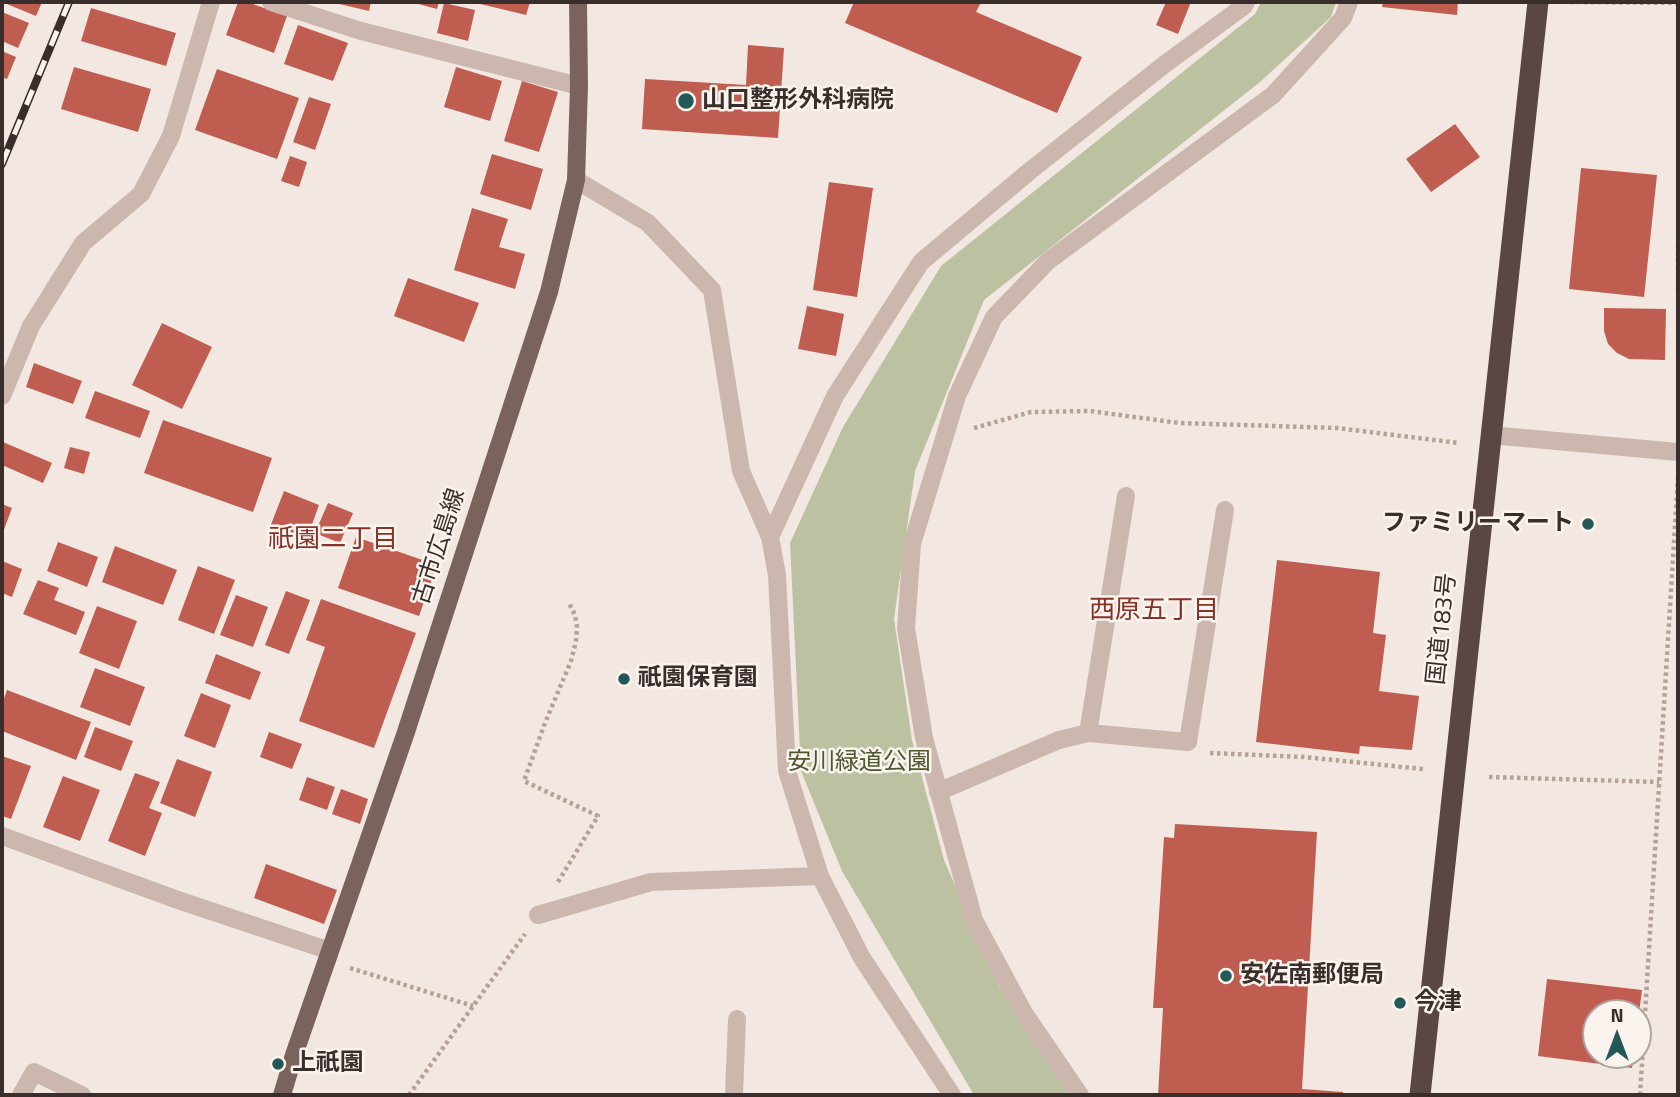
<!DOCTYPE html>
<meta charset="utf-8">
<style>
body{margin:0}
#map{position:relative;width:1680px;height:1097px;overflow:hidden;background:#f3e8e1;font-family:"Titillium Web",sans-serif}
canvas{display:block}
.frame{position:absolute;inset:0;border:4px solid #392e2b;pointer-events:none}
.north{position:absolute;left:1582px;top:999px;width:70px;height:70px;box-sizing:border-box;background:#faf3ee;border:2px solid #ada4a0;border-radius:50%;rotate:0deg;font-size:19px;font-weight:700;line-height:28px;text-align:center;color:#392e2b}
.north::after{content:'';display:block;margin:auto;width:24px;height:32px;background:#225956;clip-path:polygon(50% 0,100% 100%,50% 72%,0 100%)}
</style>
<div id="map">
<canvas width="1680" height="1097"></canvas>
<div class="frame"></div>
<div class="north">N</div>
</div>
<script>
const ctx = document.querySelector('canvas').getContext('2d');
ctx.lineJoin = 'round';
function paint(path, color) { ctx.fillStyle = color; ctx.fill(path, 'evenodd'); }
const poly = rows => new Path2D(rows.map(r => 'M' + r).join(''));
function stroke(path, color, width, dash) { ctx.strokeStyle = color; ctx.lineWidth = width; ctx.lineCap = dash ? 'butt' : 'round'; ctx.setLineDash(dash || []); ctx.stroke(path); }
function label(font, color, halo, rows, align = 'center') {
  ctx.font = font + ' "Titillium Web","Noto Sans JP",sans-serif'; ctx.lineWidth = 5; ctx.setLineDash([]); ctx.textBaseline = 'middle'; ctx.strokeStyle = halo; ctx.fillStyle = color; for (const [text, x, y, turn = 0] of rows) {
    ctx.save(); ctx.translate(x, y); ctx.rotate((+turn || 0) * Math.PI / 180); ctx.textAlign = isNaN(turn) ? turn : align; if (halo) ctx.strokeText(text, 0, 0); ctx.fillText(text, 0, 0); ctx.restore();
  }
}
const green = poly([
 [1261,2,1336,2,1331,17,1260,82,984,300,915,471,894,619,912,740,944,860,999,986,1069,1095,974,1095,842,871,801,771,790,543,843,427,941,266,1255,14]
]);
const building = poly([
 [2,2,42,2,36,16],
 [238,2,247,2,287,16,274,53,226,35],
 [331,2,371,2,369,11],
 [411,2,439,2,437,9],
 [472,2,530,2,526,15],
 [854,2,981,2,976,12,1082,57,1057,113,845,23],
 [1166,2,1191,2,1178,34,1156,25],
 [1383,2,1458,2,1457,15,1382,7],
 [444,3,475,10,468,41,437,33],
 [91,8,176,33,166,66,81,41],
 [2,12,29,23,18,48,2,41],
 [298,25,348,43,333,81,284,64],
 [748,45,784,48,778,138,642,129,645,79,746,85],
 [2,51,16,57,7,79,2,77],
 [74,67,151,89,138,132,61,109],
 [456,67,502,81,490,121,444,107],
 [217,69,299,98,277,159,195,130],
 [522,81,558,92,539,152,504,141],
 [309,97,331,104,315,150,293,142],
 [1455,124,1480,157,1431,192,1406,159],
 [492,154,543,169,531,210,480,194],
 [290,156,307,162,299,187,281,181],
 [1581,168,1657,175,1644,297,1569,289],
 [829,182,873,188,857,297,813,290],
 [472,208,508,219,499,247,525,254,515,289,454,270],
 [408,278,479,303,464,342,394,316],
 [807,306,844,314,836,356,798,349],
 [1604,308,1666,309,1665,360,1629,359,1617,353,1608,344,1604,331],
 [162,323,212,347,182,409,132,385],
 [34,363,82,381,73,404,26,387],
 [95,391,150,411,140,438,85,418],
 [163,420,272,458,253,512,144,473],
 [3,442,52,463,43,483,2,465],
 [70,447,90,452,84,474,64,468],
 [284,491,319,505,306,541,270,527],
 [328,503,353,513,340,543,315,533],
 [2,504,12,508,2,535],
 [356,537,437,565,419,616,338,588],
 [58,542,98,557,87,587,47,571],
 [115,546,177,570,163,605,102,582],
 [1277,560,1380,572,1373,633,1386,635,1379,691,1419,696,1412,750,1360,746,1359,754,1256,742],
 [2,561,22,569,12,597,2,593],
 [198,566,235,580,214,634,178,620],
 [38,580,59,588,54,600,85,612,76,635,23,614],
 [286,591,310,600,289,654,265,645],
 [236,595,268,607,253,647,220,635],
 [321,599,416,633,374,748,299,721,325,647,306,640],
 [97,606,137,621,119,669,79,653],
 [216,654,261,672,250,700,205,683],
 [95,668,145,687,130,726,80,707],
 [7,690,91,722,76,760,2,731,2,704],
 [201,693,231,705,215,748,184,736],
 [95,727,133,741,121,771,84,757],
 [269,732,302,744,292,769,260,757],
 [2,756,31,766,11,819,2,816],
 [177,759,212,772,195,817,160,803],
 [135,773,160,782,149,808,162,813,145,856,108,841],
 [63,776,100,790,80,841,43,827],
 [307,777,335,787,327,810,299,800],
 [341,789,368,799,360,824,332,814],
 [1175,824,1317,832,1302,1089,1343,1092,1343,1095,1158,1095,1163,1008,1153,1008,1164,837,1174,838],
 [266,864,337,890,324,924,254,898],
 [1547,979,1642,990,1639,1013,1596,1013,1596,1055,1634,1055,1632,1068,1538,1056]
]);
const path = poly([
 [1570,2,1678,3],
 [1678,245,1678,293],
 [974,428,1031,412,1090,411,1179,423,1337,428,1459,443],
 [1210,753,1304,757,1423,769],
 [1489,777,1659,782],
 [558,882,598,816,524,781,545,723,571,661,576,641,577,627,575,615,569,603],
 [350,968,473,1006],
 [409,1095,525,934],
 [1640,1095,1678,477]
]);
const minor = poly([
 [271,2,361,31,579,86],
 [576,180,648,223,712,290,741,471,770,537],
 [2,396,31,326,83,243,141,194,171,136,211,2],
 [1490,435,1678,452],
 [1088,733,1188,742,1225,510],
 [938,792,1059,740,1088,733,1126,496],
 [2,836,178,900,330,951],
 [538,915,651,882,820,876],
 [21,1095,34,1072,82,1095],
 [734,1095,737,1019],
 [952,1095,862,958,820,876,787,771,777,575,770,537,835,396,921,262,1031,170,1165,64,1244,6,1246,2],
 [1080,1095,1024,1013,974,920,924,738,906,628,912,544,957,396,994,317,1048,261,1273,95,1343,18,1349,2]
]);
const major = poly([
 [282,1095,294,1055,405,735,549,292,576,180,579,86,578,2]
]);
const highway = poly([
 [1420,1095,1538,2]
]);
const rail = poly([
 [2,164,69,2]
]);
const markers = [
 [686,101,9,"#225956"],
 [1588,524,7,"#225956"],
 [624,679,7,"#225956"],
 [1226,976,7,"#225956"],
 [1400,1003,7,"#225956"],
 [278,1064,7,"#225956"]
];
const poiNames = [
 ["山口整形外科病院",702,101],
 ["ファミリーマート",1574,524,"right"],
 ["祇園保育園",638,679],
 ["安佐南郵便局",1240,976],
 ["今津",1414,1003],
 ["上祇園",292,1064]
];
const streetNames = [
 ["古市広島線",440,547,-72],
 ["国道183号",1443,629,-84]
];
const parkNames = [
 ["安川緑道公園",859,763]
];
const neighbourhoodNames = [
 ["祇園二丁目",333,541],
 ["西原五丁目",1154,612]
];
paint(green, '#bbc1a1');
paint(building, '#c05d51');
stroke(path, '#b6a197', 4.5, [3.5, 3.5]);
stroke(minor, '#cbb7ad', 18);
stroke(major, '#7a635d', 18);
stroke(highway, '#5a4743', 21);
stroke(rail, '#392e2b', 8);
stroke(rail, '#faf3ee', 5, [16]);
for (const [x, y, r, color] of markers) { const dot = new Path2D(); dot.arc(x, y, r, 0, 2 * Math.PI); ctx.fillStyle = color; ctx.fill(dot); stroke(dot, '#faf3ee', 2.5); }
label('bold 24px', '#392e2b', '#faf3ee', poiNames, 'left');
label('24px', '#392e2b', '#faf3ee', streetNames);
label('24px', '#4e5730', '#faf3ee', parkNames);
label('26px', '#853228', '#faf3ee', neighbourhoodNames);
</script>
